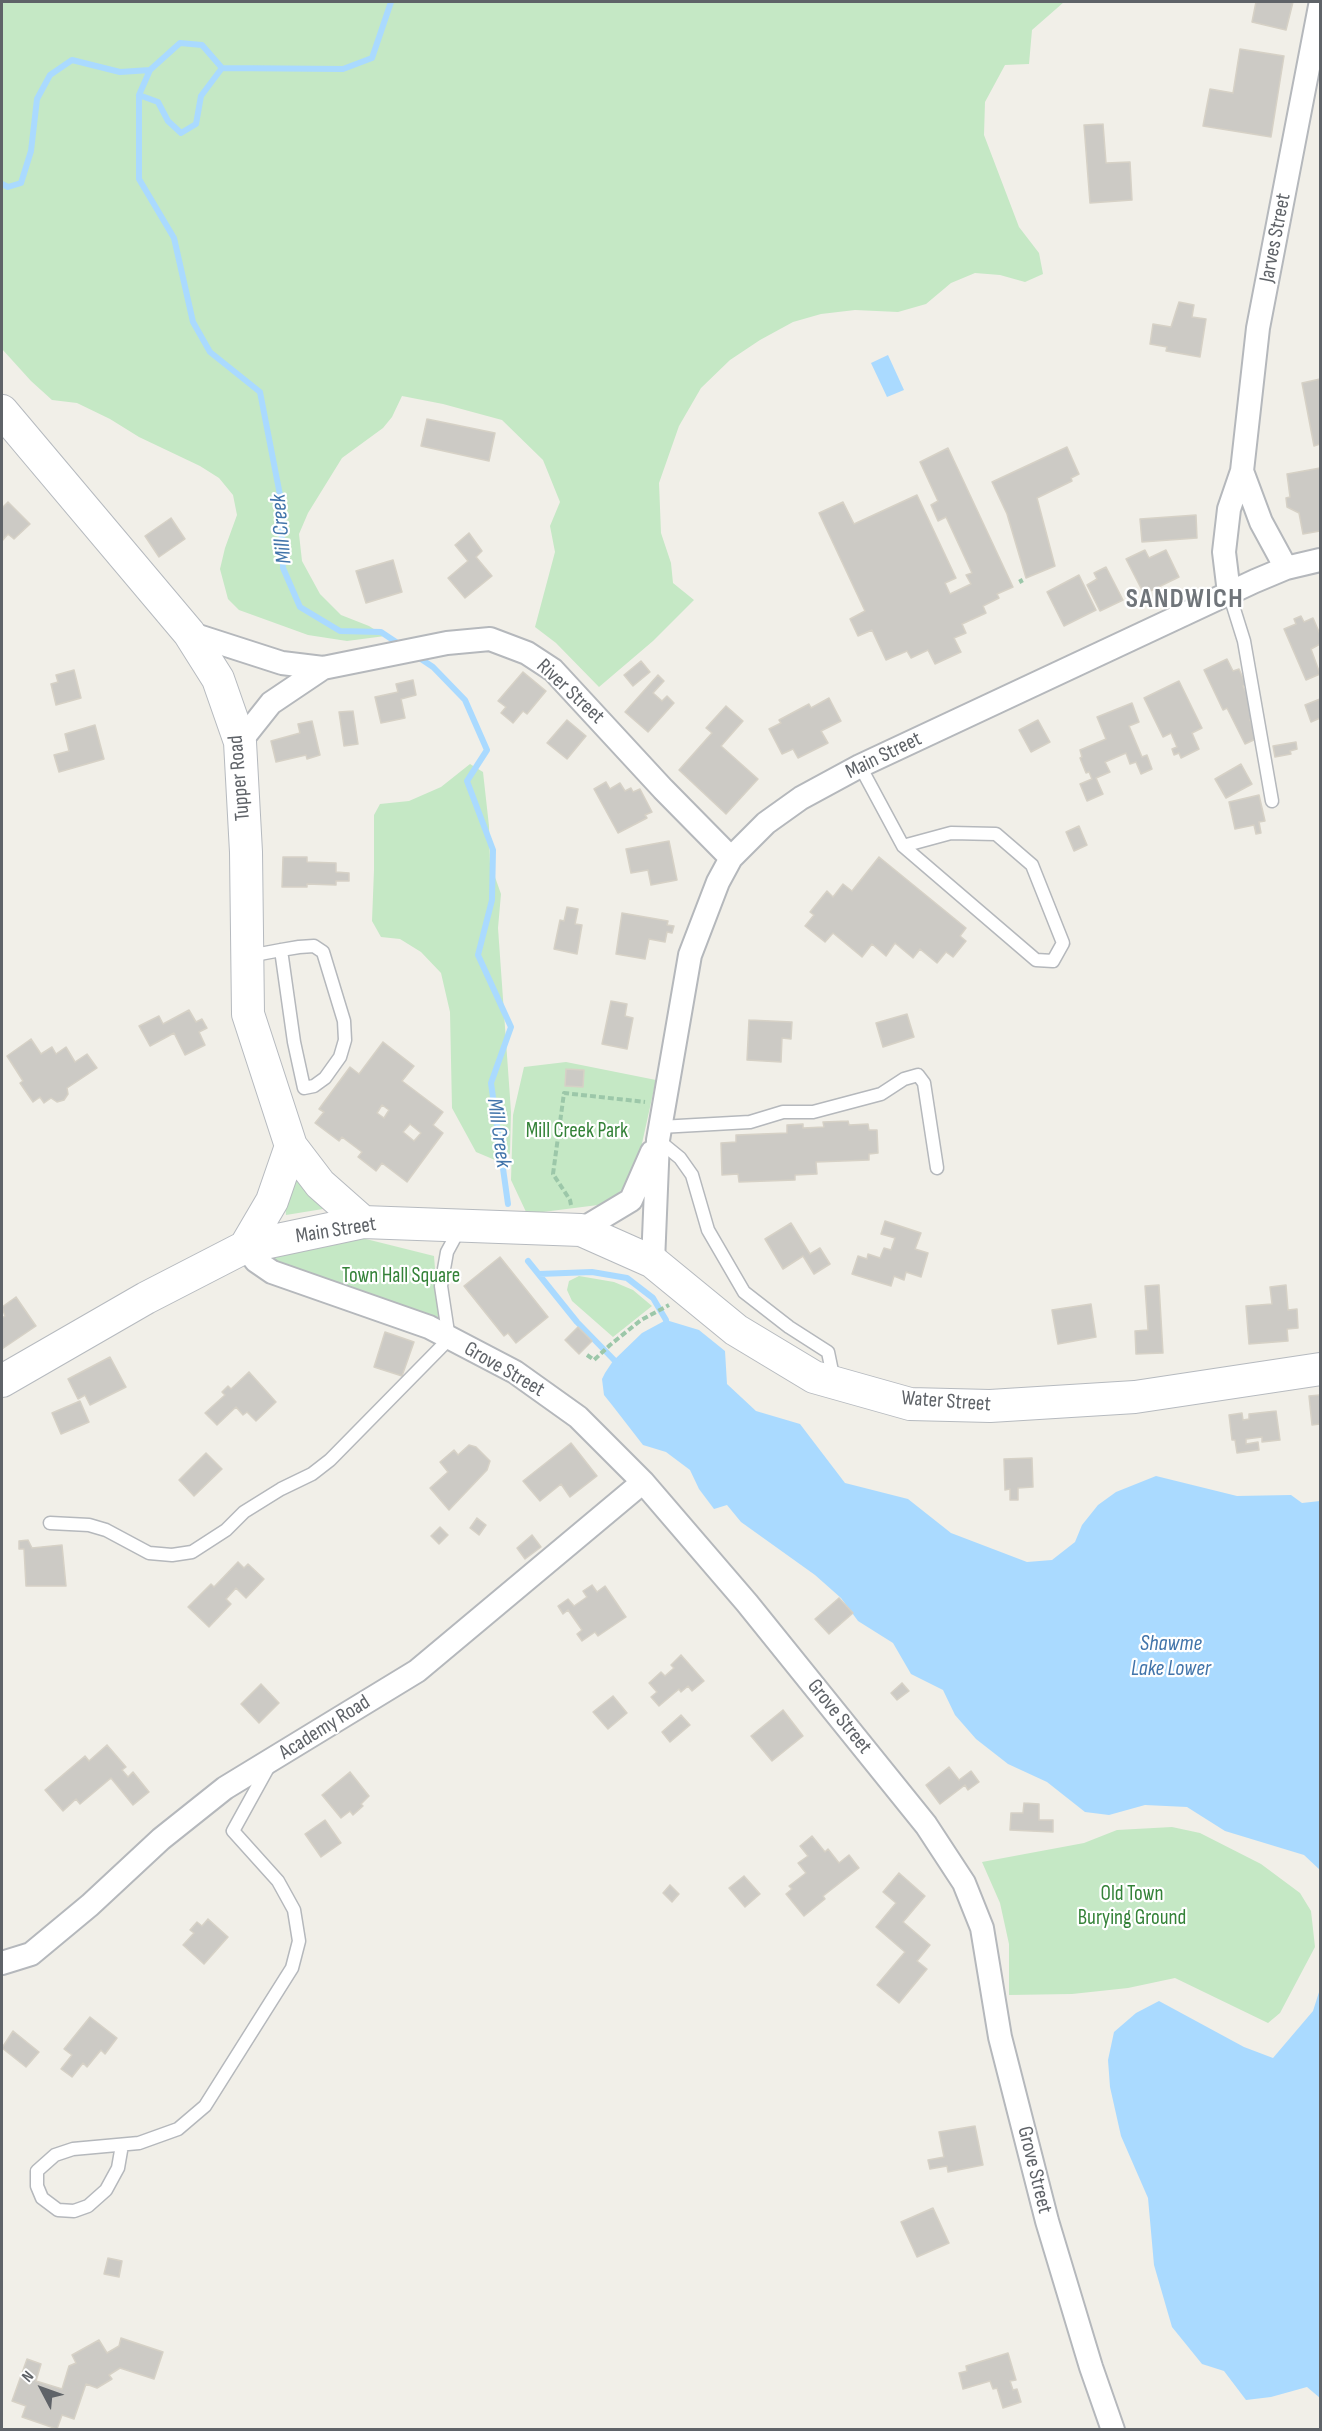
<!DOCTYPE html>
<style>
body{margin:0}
#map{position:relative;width:1322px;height:2431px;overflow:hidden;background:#f1efe8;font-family:"Sofia Sans Condensed",sans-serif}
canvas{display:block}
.frame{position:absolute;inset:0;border:3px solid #5f6368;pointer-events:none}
.north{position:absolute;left:12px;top:2359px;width:60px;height:60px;-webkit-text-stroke:4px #fff;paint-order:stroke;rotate:311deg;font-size:16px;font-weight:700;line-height:24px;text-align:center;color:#5f6368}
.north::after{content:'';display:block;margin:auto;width:21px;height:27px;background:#5f6368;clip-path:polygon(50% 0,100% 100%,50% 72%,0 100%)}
</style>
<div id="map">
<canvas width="1322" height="2431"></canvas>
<div class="frame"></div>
<div class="north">N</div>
</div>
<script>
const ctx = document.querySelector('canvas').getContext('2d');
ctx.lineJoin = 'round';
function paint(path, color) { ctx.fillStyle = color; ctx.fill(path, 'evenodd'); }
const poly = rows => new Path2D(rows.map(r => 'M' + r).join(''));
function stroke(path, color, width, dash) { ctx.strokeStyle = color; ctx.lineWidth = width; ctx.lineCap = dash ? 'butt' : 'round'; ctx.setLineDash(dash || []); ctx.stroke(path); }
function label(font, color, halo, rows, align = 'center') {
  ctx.font = font + ' "Sofia Sans Condensed",sans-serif'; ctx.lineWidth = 4.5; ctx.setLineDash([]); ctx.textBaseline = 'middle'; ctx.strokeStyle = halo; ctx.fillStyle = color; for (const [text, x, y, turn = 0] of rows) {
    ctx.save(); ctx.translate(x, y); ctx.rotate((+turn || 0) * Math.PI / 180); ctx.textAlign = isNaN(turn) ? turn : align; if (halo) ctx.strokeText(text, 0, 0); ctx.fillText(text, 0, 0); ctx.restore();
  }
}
const green = poly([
 [2,2,1064,2,1032,30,1029,64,1005,65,985,102,984,135,1019,227,1039,253,1043,274,1025,282,1000,275,975,273,951,283,926,304,898,312,855,310,821,314,793,322,760,340,730,360,701,388,679,426,659,483,661,533,671,563,673,583,694,600,653,641,599,687,556,643,535,627,555,552,550,526,560,502,543,460,502,420,443,404,402,396,392,417,383,428,342,458,308,513,299,534,302,561,320,594,341,615,369,626,385,636,347,641,308,635,239,610,228,599,220,569,225,548,237,515,233,495,219,478,200,466,139,437,110,419,77,403,52,400,31,381,2,349],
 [470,764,483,772,489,826,490,863,501,894,498,928,511,1112,510,1154,495,1160,476,1152,452,1108,450,1012,441,973,421,952,400,939,381,937,372,921,374,870,374,815,380,804,409,801,441,787],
 [566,1062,656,1080,641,1148,626,1186,606,1204,527,1214,511,1180,513,1115,524,1067],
 [296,1169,329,1208,286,1215,285,1205],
 [358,1237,434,1256,439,1319,275,1265,271,1259,275,1254],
 [579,1276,614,1282,633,1290,652,1306,613,1337,572,1301,567,1290,569,1281],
 [1172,1827,1200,1833,1261,1864,1300,1893,1311,1911,1315,1947,1280,2013,1268,2023,1175,1978,1128,1988,1072,1994,1009,1995,1009,1944,1000,1903,982,1862,1084,1843,1117,1830]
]);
const water = poly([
 [888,355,904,390,887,397,871,363],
 [666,1320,699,1330,725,1351,727,1384,756,1411,800,1424,845,1483,908,1499,951,1533,1027,1562,1052,1560,1075,1542,1082,1525,1098,1505,1116,1492,1156,1476,1237,1496,1291,1495,1302,1503,1320,1501,1320,1870,1304,1855,1225,1831,1187,1807,1145,1805,1109,1815,1085,1812,1047,1782,1008,1764,976,1739,955,1715,943,1690,911,1674,893,1643,858,1621,841,1598,815,1575,741,1522,727,1505,714,1509,699,1489,690,1470,666,1452,643,1445,612,1405,604,1395,602,1379,605,1373,613,1361,642,1333],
 [1320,1989,1320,2398,1307,2387,1271,2397,1246,2400,1224,2371,1202,2364,1172,2327,1154,2265,1148,2198,1121,2136,1110,2087,1108,2060,1114,2032,1136,2013,1159,2001,1244,2047,1273,2058,1313,2011]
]);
const stream = poly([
 [391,2,372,58,343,69,222,68,202,45,180,43,150,70,139,95,139,179,174,238,193,322,210,352,260,392,280,495,283,568,300,607,340,631,381,632,402,646],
 [139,95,158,102,168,121,181,133,196,124,201,96,222,68],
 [2,184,8,187,21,183,31,151,37,99,50,75,72,60,120,72,150,70],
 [415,655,433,667,465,700,487,750,467,781,493,850,492,900,478,955,511,1027,491,1083,508,1204],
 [528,1261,577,1322,619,1365],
 [539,1274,592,1272,627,1278,653,1298,666,1320,667,1328]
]);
const building = poly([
 [1256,2,1293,2,1286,30,1252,22,1256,2],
 [1240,49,1284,56,1271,137,1203,126,1210,89,1233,93,1240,49],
 [1103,124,1106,163,1130,162,1132,200,1090,203,1084,125,1103,124],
 [1179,302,1194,305,1192,317,1206,319,1200,357,1166,351,1167,347,1150,344,1153,324,1171,327,1179,302],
 [1320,379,1320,444,1314,446,1302,383,1320,379],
 [427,419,495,433,489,461,421,446,427,419],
 [1067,447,1079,474,1071,478,1072,481,1037,498,1055,566,1026,578,1007,514,992,482,1067,447],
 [948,448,1013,587,997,594,999,598,983,606,986,613,962,624,966,633,954,638,961,652,935,664,928,650,911,658,907,651,886,660,872,630,858,636,850,619,865,611,819,513,843,502,854,524,917,495,956,578,945,583,950,594,971,584,966,575,972,573,946,517,938,521,931,505,938,501,920,462,948,448],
 [1320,468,1320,531,1303,534,1299,513,1287,507,1286,498,1290,497,1287,474,1320,468],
 [8,502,30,524,14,539,8,534,2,541,2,508,8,502],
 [1196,515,1197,538,1142,542,1140,519,1196,515],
 [171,518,185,539,159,557,145,536,171,518],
 [469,533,482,551,476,557,492,576,465,598,448,578,468,561,455,545,469,533],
 [1145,550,1149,558,1166,550,1179,577,1144,594,1126,559,1145,550],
 [393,560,402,592,366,603,356,571,393,560],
 [1106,567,1123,600,1100,611,1087,585,1097,579,1094,573,1106,567],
 [1079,575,1096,610,1064,626,1047,592,1079,575],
 [1301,616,1304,622,1313,618,1320,634,1320,644,1311,649,1320,674,1306,680,1284,629,1296,624,1294,619,1301,616],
 [1227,659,1233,671,1239,669,1246,685,1243,686,1254,709,1254,718,1250,720,1258,738,1245,744,1227,708,1223,710,1204,670,1227,659],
 [641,661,650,672,633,686,624,675,641,661],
 [74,670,81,698,56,705,51,684,58,682,56,675,74,670],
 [523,672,546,691,527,714,523,711,513,723,501,713,506,707,498,701,523,672],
 [658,675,664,681,653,693,662,701,667,696,674,703,648,732,625,712,658,675],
 [413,680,416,695,401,699,405,718,381,723,375,697,398,692,396,684,413,680],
 [1179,681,1202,728,1192,733,1199,749,1181,758,1179,753,1174,755,1172,749,1177,747,1171,733,1163,737,1144,698,1179,681],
 [829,698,841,721,821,731,828,743,798,758,793,749,782,754,769,729,781,723,779,720,809,704,811,708,829,698],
 [1320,699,1320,718,1311,722,1305,705,1320,699],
 [1132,703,1139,722,1129,726,1142,757,1147,755,1152,769,1141,774,1136,762,1130,764,1126,753,1105,762,1110,772,1096,778,1103,794,1087,801,1080,784,1092,779,1089,772,1086,773,1080,758,1082,757,1080,750,1106,739,1097,717,1132,703],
 [726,706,743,721,721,746,758,779,726,814,679,770,712,733,706,728,726,706],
 [353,711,358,744,344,746,339,712,353,711],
 [567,720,586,736,567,759,547,743,567,720],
 [1038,720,1050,742,1031,752,1019,730,1038,720],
 [312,721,320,755,307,759,306,755,276,762,271,741,300,733,298,724,312,721],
 [95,725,104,759,59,772,54,755,69,751,65,734,95,725],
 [1296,742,1297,749,1290,751,1291,754,1275,757,1273,746,1296,742],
 [1241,764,1252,784,1226,798,1215,779,1241,764],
 [606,782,610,789,620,783,625,791,631,788,633,792,640,789,652,812,645,815,647,818,618,833,594,789,606,782],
 [1259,795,1265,821,1259,822,1261,833,1256,834,1254,825,1235,829,1229,802,1259,795],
 [1079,826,1087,845,1074,851,1066,832,1079,826],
 [669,841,677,880,651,885,648,870,631,873,626,849,669,841],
 [283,857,307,857,307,862,336,863,336,872,349,873,349,881,336,881,336,885,307,884,307,887,282,887,283,857],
 [879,857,966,928,960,936,966,941,953,957,946,952,937,963,920,949,913,958,895,943,886,956,872,944,862,957,833,933,825,942,805,926,814,915,810,912,827,891,833,897,843,884,852,891,879,857],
 [567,907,578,909,575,924,582,925,577,954,554,949,560,920,564,921,567,907],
 [622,913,668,921,667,925,674,926,672,933,667,932,665,942,649,939,645,959,616,954,622,913],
 [611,1001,627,1004,625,1016,633,1018,627,1049,602,1044,611,1001],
 [189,1010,196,1022,202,1019,207,1028,199,1032,205,1045,185,1055,174,1033,150,1046,139,1026,159,1016,163,1024,189,1010],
 [907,1014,914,1037,883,1047,876,1023,907,1014],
 [749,1020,792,1022,791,1039,782,1038,781,1062,747,1060,749,1020],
 [31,1039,41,1054,52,1047,56,1054,66,1047,75,1062,87,1054,97,1068,67,1088,68,1094,64,1100,57,1102,51,1098,44,1103,40,1097,33,1102,20,1083,23,1081,7,1056,31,1039],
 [383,1042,414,1066,402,1081,443,1112,433,1125,443,1133,407,1182,382,1163,376,1171,358,1157,362,1152,342,1137,339,1141,315,1123,324,1112,319,1109,350,1067,359,1074,383,1042],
 [382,1105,389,1110,384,1118,377,1113,382,1105],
 [410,1124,421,1133,414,1141,403,1132,410,1124],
 [566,1069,584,1070,583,1087,565,1086,566,1069],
 [848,1121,849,1125,868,1124,869,1130,877,1130,878,1153,869,1154,869,1160,816,1162,817,1174,795,1175,795,1180,739,1182,738,1174,722,1175,721,1143,736,1142,736,1135,787,1133,787,1125,803,1124,803,1128,824,1127,823,1122,848,1121],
 [885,1221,921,1233,915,1249,928,1253,921,1277,906,1272,904,1280,894,1276,891,1286,852,1274,858,1256,867,1259,868,1254,880,1258,884,1248,891,1250,895,1238,881,1234,885,1221],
 [791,1223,810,1254,820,1248,830,1264,814,1274,803,1256,783,1269,765,1239,791,1223],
 [500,1257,548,1317,516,1343,508,1333,504,1336,464,1286,500,1257],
 [1159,1285,1163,1353,1136,1354,1135,1331,1148,1330,1145,1286,1159,1285],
 [1286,1285,1288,1310,1297,1309,1298,1328,1287,1329,1288,1341,1249,1344,1246,1306,1272,1304,1270,1287,1286,1285],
 [16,1297,36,1326,2,1349,2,1318,5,1316,2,1307,16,1297],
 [1091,1304,1096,1337,1058,1344,1052,1310,1091,1304],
 [578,1327,592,1341,579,1354,565,1340,578,1327],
 [385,1332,414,1342,402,1376,374,1367,385,1332],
 [110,1357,126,1387,90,1405,85,1395,78,1399,68,1379,110,1357],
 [249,1372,276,1402,256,1421,247,1412,243,1415,236,1407,217,1425,205,1413,225,1395,222,1392,228,1386,231,1389,249,1372],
 [1320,1395,1320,1424,1312,1425,1309,1396,1320,1395],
 [80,1401,89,1422,61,1434,52,1413,80,1401],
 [1276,1411,1280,1440,1262,1442,1262,1437,1246,1439,1246,1444,1258,1442,1259,1450,1237,1453,1235,1440,1232,1440,1229,1415,1242,1413,1243,1420,1249,1419,1249,1414,1276,1411],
 [571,1443,597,1476,570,1497,561,1484,540,1501,523,1481,571,1443],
 [469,1445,476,1447,490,1461,487,1470,449,1510,430,1488,448,1472,440,1462,454,1450,458,1455,469,1445],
 [206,1453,222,1469,194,1496,179,1480,206,1453],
 [1032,1458,1033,1487,1018,1488,1018,1500,1010,1500,1010,1489,1005,1490,1004,1459,1032,1458],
 [477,1518,486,1525,479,1535,470,1528,477,1518],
 [440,1527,448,1535,439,1544,431,1536,440,1527],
 [532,1535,541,1547,525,1559,517,1548,532,1535],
 [28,1540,32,1548,62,1545,66,1586,26,1586,24,1549,19,1549,19,1541,28,1540],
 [238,1562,244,1568,248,1564,264,1579,246,1598,236,1588,226,1599,231,1604,209,1627,188,1607,211,1584,214,1587,238,1562],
 [592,1585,597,1592,605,1586,626,1617,598,1636,595,1632,582,1641,577,1634,582,1630,568,1610,563,1614,558,1606,568,1599,574,1606,587,1597,583,1591,592,1585],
 [839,1598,853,1613,829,1634,815,1619,839,1598],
 [681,1655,704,1681,692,1691,688,1686,681,1692,679,1689,659,1706,651,1697,657,1692,649,1683,661,1672,665,1676,674,1668,671,1665,681,1655],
 [902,1683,909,1691,897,1700,891,1693,902,1683],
 [261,1684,279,1703,259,1723,241,1704,261,1684],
 [613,1696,627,1713,608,1729,593,1712,613,1696],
 [783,1710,803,1736,772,1761,751,1736,783,1710],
 [681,1715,690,1725,670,1742,662,1732,681,1715],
 [107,1745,126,1767,122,1770,128,1777,133,1772,149,1792,133,1805,111,1778,80,1804,76,1799,63,1811,45,1790,85,1756,89,1761,107,1745],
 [949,1767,959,1780,971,1771,979,1782,968,1790,965,1785,940,1804,926,1785,949,1767],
 [350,1772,369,1796,361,1804,363,1806,353,1815,350,1811,341,1818,322,1795,350,1772],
 [1024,1803,1039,1804,1039,1820,1053,1820,1053,1832,1010,1830,1011,1813,1023,1813,1024,1803],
 [325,1820,341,1843,321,1857,305,1834,325,1820],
 [812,1836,825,1852,828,1849,839,1863,849,1855,859,1868,823,1896,825,1899,804,1916,786,1894,792,1889,789,1886,806,1873,798,1863,808,1856,800,1846,812,1836],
 [899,1873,925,1896,903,1922,930,1945,917,1961,927,1969,899,2003,877,1985,905,1952,876,1927,896,1903,883,1892,899,1873],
 [744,1876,760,1894,745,1907,729,1888,744,1876],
 [670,1885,679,1894,672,1902,663,1893,670,1885],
 [208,1919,228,1937,204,1964,183,1945,194,1933,190,1930,197,1922,202,1926,208,1919],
 [90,2017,117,2038,105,2054,101,2050,87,2067,83,2063,72,2077,61,2069,72,2055,64,2049,90,2017],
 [13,2031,39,2052,26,2067,2,2048,13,2031],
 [975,2126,983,2165,948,2172,947,2166,930,2169,928,2160,944,2157,939,2132,975,2126],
 [933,2208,949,2243,917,2257,901,2222,933,2208],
 [108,2258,122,2261,119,2277,104,2274,108,2258],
 [121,2338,163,2352,154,2379,120,2368,109,2375,112,2379,97,2388,86,2384,74,2419,62,2415,57,2429,22,2417,26,2406,12,2401,27,2359,41,2364,36,2381,62,2389,69,2366,76,2363,72,2355,99,2340,107,2353,119,2346,121,2338],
 [1008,2353,1016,2380,1010,2381,1013,2390,1017,2389,1021,2402,1003,2408,997,2388,993,2389,990,2381,963,2389,959,2373,967,2371,966,2366,1008,2353]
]);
const path = poly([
 [1020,579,1022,583],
 [571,1205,570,1200,553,1174,564,1093,645,1102],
 [587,1355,594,1360,610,1345,641,1320,669,1305]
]);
const service = poly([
 [1229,593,1244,641,1272,801],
 [860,766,903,846,1036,960,1053,961,1063,943,1032,865,996,834,951,833,903,846],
 [249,956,281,950,299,947,314,946,323,952,344,1021,345,1040,340,1057,325,1078,314,1086,304,1088,294,1042,281,950],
 [660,1127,750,1122,783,1112,813,1112,881,1094,904,1079,918,1075,924,1083,937,1168],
 [658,1140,680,1158,692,1175,708,1230,744,1292,789,1327,828,1352,834,1381],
 [50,1523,89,1525,106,1530,149,1553,172,1555,192,1552,226,1530,244,1512,281,1489,312,1474,330,1460,449,1339,441,1286,447,1252,461,1226],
 [122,2145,118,2168,106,2190,88,2206,74,2211,58,2210,42,2198,37,2186,37,2171,55,2155,73,2149,139,2143,178,2129,205,2106,292,1968,299,1941,294,1910,278,1881,233,1831,270,1764]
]);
const minor = poly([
 [1242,471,1261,522,1286,568],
 [1229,593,1224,552,1229,509,1242,471,1258,328,1320,6],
 [189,633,282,663,323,668,447,643,490,639,527,653,553,670,663,789,731,858],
 [240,742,271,703,323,668],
 [581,1230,631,1200,652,1152],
 [245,1247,256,1261,272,1272,429,1327,515,1372,578,1417,643,1482,747,1603,926,1825,964,1883,982,1928,1000,2037,1047,2221,1091,2367,1113,2430],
 [653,1262,658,1140,690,955,718,882,731,858,766,823,801,798,860,766,1255,581,1286,568,1320,560],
 [2,1963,31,1954,90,1905,161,1839,225,1788,417,1671,643,1482]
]);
const secondary = poly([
 [2,411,189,633,218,679,240,742,246,852,248,1014,291,1146,320,1184,363,1222],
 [245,1247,272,1201,291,1146],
 [2,1381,146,1298,245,1247,363,1222,581,1230,653,1262,736,1330,814,1377,910,1404,990,1406,1135,1397,1320,1369]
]);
const streetNames = [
 ["Jarves Street",1276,238,-79],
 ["River Street",570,692,43],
 ["Main Street",884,756,-26],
 ["Tupper Road",240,778,-95],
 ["Main Street",336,1231,-9],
 ["Grove Street",504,1370,30],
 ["Water Street",946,1402,4],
 ["Grove Street",839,1717,51],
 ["Academy Road",325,1728,-32],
 ["Grove Street",1034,2170,76]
];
const parkNames = [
 ["Mill Creek Park",577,1132],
 ["Town Hall Square",401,1277],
 ["Old Town",1132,1895],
 ["Burying Ground",1132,1919]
];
const waterNames = [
 ["Mill Creek",282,529,-95],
 ["Mill Creek",498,1133,82],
 ["Shawme",1171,1644],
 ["Lake Lower",1171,1669]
];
const districtNames = [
 ["SANDWICH",1185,600]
];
paint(green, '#c5e8c5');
paint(water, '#aadaff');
stroke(stream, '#aadaff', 6);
paint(building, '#cccac5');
stroke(building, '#d6d1c6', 1.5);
stroke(service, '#b5b8bc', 15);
stroke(minor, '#b5b8bc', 26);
stroke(secondary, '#b6babf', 34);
stroke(path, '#9cc7a9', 4, [6, 3]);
stroke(service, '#fff', 12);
stroke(minor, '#fff', 22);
stroke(secondary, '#fff', 32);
label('21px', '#5f6368', '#fff', streetNames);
label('21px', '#348238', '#fff', parkNames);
label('italic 22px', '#4174aa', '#fff', waterNames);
ctx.letterSpacing = '1.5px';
label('bold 27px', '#70757a', '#fff', districtNames);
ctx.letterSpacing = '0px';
</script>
